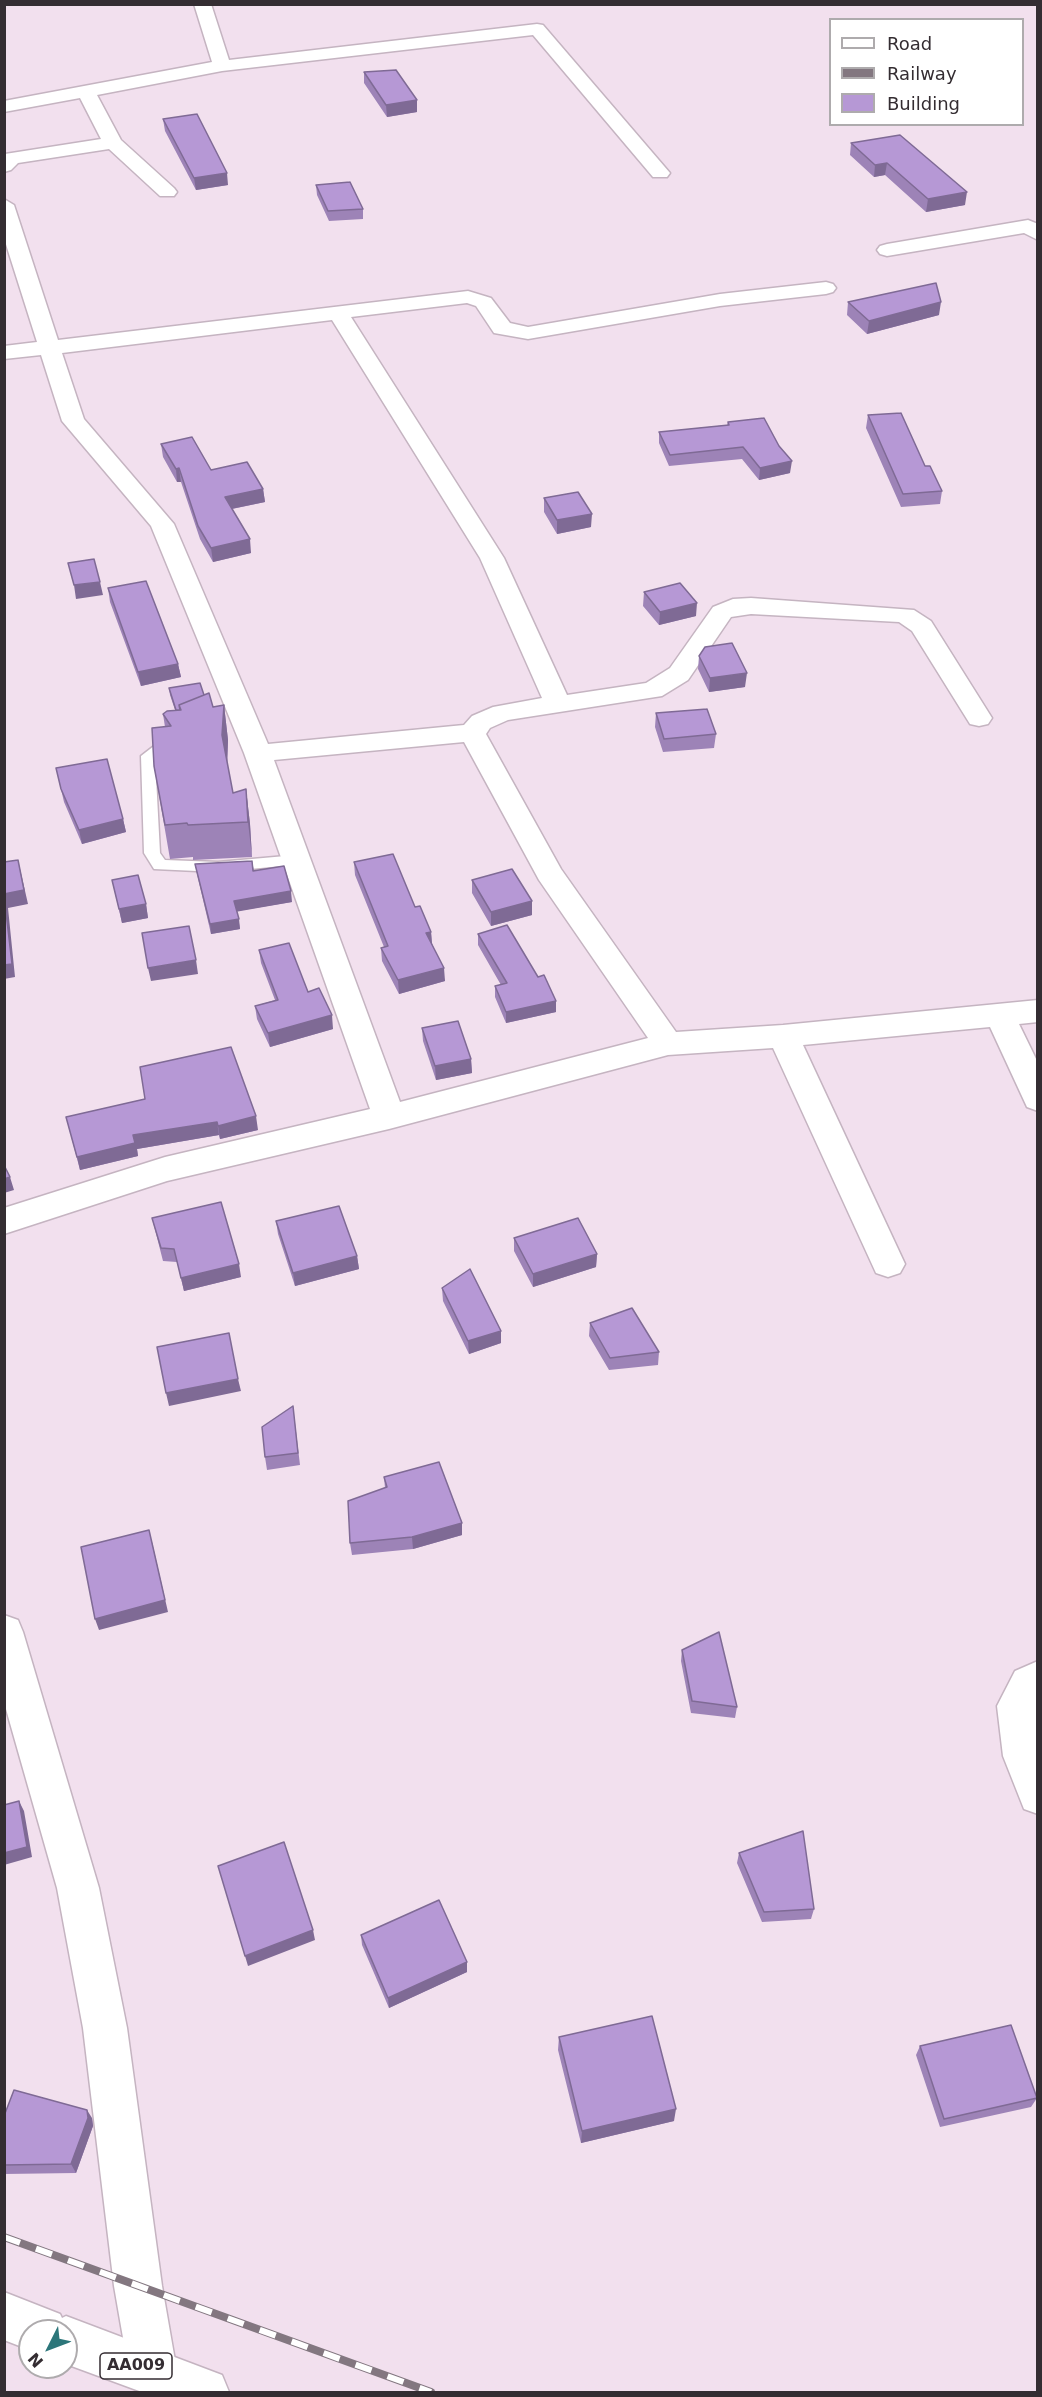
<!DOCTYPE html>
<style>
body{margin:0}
#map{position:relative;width:1042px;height:2397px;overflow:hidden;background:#f2e0ee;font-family:"DejaVu Sans",sans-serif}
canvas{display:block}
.frame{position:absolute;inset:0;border:6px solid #342d32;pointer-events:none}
.legend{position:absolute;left:829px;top:18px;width:195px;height:108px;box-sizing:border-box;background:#fff;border:2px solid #aeabad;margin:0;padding:8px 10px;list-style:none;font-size:18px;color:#342d32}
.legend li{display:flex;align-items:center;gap:12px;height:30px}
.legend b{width:30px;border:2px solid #aeabad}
.north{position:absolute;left:18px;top:2319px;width:60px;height:60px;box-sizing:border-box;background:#fff;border:2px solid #aeabad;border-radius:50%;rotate:228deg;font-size:16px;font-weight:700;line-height:24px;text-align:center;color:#342d32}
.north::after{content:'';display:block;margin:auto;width:21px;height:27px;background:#2c767a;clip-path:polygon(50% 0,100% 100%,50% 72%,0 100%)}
</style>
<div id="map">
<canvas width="1042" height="2397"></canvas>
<div class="frame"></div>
<ul class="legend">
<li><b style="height:8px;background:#fff"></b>Road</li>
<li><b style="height:8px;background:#837780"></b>Railway</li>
<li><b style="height:16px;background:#b698d5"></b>Building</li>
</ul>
<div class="north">N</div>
</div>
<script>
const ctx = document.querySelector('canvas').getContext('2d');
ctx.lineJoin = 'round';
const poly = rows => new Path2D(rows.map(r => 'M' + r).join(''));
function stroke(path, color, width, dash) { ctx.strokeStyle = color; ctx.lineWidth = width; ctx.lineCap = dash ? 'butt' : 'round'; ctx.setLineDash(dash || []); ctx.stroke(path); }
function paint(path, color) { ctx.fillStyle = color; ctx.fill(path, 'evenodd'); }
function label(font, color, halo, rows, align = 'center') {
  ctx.font = font + ' "DejaVu Sans",sans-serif'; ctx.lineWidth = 6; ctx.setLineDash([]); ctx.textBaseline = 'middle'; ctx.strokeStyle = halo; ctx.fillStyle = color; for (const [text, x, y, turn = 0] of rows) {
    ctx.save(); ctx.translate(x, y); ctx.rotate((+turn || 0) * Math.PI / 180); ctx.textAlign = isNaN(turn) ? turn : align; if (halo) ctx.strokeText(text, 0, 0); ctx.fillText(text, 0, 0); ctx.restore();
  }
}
const service = poly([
 [172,732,179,737,155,758,160,853,165,860,218,862,297,855,303,856,305,860,303,864,218,872,154,869,144,853,141,756,172,732]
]);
const minor = poly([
 [194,4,211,4,229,60,537,24,543,25,670,173,667,177,653,177,533,35,222,71,97,95,121,140,174,188,177,192,174,196,160,196,109,149,18,163,11,170,4,172,5,154,101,139,80,98,4,112,4,101,212,62,194,4],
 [4,199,14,205,58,340,468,291,491,298,510,323,528,327,720,294,826,282,833,284,836,288,833,292,826,294,720,306,528,339,494,333,476,306,467,303,351,317,504,558,567,695,646,683,670,668,713,607,733,599,751,598,914,610,931,621,992,718,988,724,979,726,970,724,912,631,899,622,751,614,731,617,688,680,662,696,508,720,490,728,486,734,561,869,676,1032,783,1025,1038,1000,1038,1022,1019,1024,1038,1063,1038,1111,1027,1107,990,1027,803,1045,905,1264,900,1273,888,1277,876,1273,773,1048,668,1055,389,1129,167,1181,4,1234,4,1208,165,1157,370,1109,244,753,151,526,62,421,41,355,4,359,4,346,37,342,4,238,4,199],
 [332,320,480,558,542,698,493,707,472,716,464,725,268,744,174,524,84,419,62,353,332,320],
 [464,742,539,880,648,1038,400,1102,274,760,464,742],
 [1028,220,1038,224,1038,240,1024,233,887,256,880,254,877,250,880,246,887,244,1028,220],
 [4,1615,18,1620,23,1632,99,1888,127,2028,162,2286,177,2372,170,2389,162,2392,144,2392,136,2389,129,2372,114,2286,83,2028,57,1888,4,1702,4,1615],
 [1038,1661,1037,1708,1038,1814,1024,1809,1003,1756,997,1706,1015,1671,1038,1661]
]);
const trunk = poly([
 [4,2292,60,2314,62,2318,66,2316,222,2375,229,2392,142,2392,66,2364,66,2331,30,2331,30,2350,4,2340,4,2292]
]);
const rail = poly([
 [4,2237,431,2392]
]);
const wall = poly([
 [364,72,417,100,417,112,387,117,364,83],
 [163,119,228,185,196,190,165,131],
 [851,143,965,205,926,212,885,175,874,177,850,155],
 [316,185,363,209,363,219,329,221,317,195],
 [848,302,939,315,867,334,847,315],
 [868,415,925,466,942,491,940,504,901,507,866,428],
 [728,422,790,473,759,480,742,459,669,466,659,443,659,432,727,425],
 [161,444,211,470,263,489,265,502,232,509,251,553,213,562,200,539,181,482,177,482,163,457],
 [544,498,591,527,557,534,544,512],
 [108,588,178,664,181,677,141,686,110,602],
 [644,592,696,616,659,625,643,606],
 [699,656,745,687,709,692,698,669],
 [169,688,204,695,213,707,224,705,228,740,227,762,233,793,246,789,250,824,252,857,193,860,193,857,170,859,154,766,165,727,163,714,175,710,170,695],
 [656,713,716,734,714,748,663,752,655,727],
 [56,768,123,819,126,832,82,844,64,802],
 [252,861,254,871,292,902,237,911,240,929,211,934,197,874,195,864],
 [354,862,415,907,431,932,432,943,445,981,399,994,382,961,381,948,384,947,355,875],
 [112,880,146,904,148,918,122,923],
 [472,880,532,915,491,926,472,893],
 [478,934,538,977,556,1001,556,1012,506,1023,495,997,495,986,501,985,478,945],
 [259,950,308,992,333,1029,270,1047,257,1019,255,1006,275,1000,261,963],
 [422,1028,471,1059,472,1073,436,1080,423,1041],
 [145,1099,258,1130,220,1139,219,1135,137,1149,138,1156,80,1170,66,1117],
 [152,1218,241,1277,184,1291,177,1262,163,1261],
 [276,1221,357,1256,359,1269,295,1286,278,1234],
 [514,1238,597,1254,596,1267,533,1287,514,1251],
 [442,1288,501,1331,501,1343,469,1354,443,1301],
 [590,1323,659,1352,658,1365,609,1370,589,1336],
 [293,1406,300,1465,267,1470,265,1457],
 [384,1477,462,1523,462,1535,413,1549,352,1555,350,1543,385,1488],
 [682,1650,737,1707,735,1718,691,1713,681,1661],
 [739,1853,814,1909,811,1919,762,1922,737,1863],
 [361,1935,467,1962,467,1972,389,2008,362,1945],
 [559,2037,674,2121,581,2143,558,2050],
 [920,2046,1037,2098,1031,2107,940,2127,916,2055],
 [4,2116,92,2118,93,2126,76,2173,4,2174]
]);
const shadedWall = poly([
 [417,100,417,112,387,117,386,105],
 [887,163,885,175,874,177,875,165],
 [227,173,228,185,196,190,194,178],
 [967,192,965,205,926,212,928,199],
 [941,302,939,315,867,334,869,321],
 [792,461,790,473,759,480,760,468],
 [179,468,181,482,177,482,176,469],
 [263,489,265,502,226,510,225,497],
 [592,514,591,527,557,534,557,520],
 [250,539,251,553,213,562,211,548],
 [100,582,103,595,76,599,74,585],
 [697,603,696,616,659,625,660,612],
 [178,664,181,677,141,686,138,672],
 [747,673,745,687,709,692,710,678],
 [224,705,228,740,227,770,222,735],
 [246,789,250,824,252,857,248,822],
 [123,819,126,832,82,844,79,830],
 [18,860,28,904,8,908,15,977,4,979,4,894],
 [291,891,292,902,235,912,234,901],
 [532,901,532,915,491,926,491,912],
 [146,904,148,918,122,923,119,909],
 [239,919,240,929,211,934,210,924],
 [431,932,432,945,426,933],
 [196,960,198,974,151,981,148,968],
 [444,968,445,981,399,994,398,980],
 [556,1001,556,1012,506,1023,506,1012],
 [332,1015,333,1029,270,1047,268,1033],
 [471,1059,472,1073,436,1080,435,1066],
 [256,1116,258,1130,220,1139,218,1126],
 [217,1122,219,1135,137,1149,138,1156,80,1170,77,1157,133,1135],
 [10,1177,14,1190,4,1193,4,1179],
 [597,1254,596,1267,533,1287,533,1274],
 [357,1256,359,1269,295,1286,293,1273],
 [239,1264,241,1277,184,1291,181,1278],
 [501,1331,501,1343,469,1354,468,1341],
 [238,1379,241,1391,169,1406,166,1393],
 [462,1523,462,1535,413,1549,412,1537],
 [152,1542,168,1612,99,1630,95,1619],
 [19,1801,24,1811,32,1857,4,1865,4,1853],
 [313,1930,315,1940,248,1966,245,1956],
 [467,1962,467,1972,389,2008,388,1998],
 [676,2109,674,2121,581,2143,582,2131],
 [87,2110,92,2118,93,2126,76,2173,71,2164]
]);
const building = poly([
 [396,70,417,100,386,105,364,72,396,70],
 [197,114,227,173,194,178,163,119,197,114],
 [900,135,967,192,928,199,887,163,875,165,851,143,900,135],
 [350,182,363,209,328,211,316,185,350,182],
 [936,283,941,302,869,321,848,302,936,283],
 [901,413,925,466,930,466,942,491,903,494,868,415,901,413],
 [764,418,779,446,792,461,760,468,743,447,670,455,659,432,729,425,728,422,764,418],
 [192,437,211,470,247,462,263,489,225,497,250,539,211,548,198,526,179,468,176,469,161,444,192,437],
 [578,492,592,514,557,520,544,498,578,492],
 [94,559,100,582,74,585,68,563,94,559],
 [146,581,178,664,138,672,108,588,146,581],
 [680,583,697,603,660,612,644,592,680,583],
 [732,643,747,673,710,678,699,656,705,647,732,643],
 [200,683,204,695,179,705,180,710,176,710,169,688,200,683],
 [209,693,213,707,224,705,222,735,233,793,246,789,248,822,188,825,187,823,165,825,154,766,152,728,171,726,163,714,167,711,181,710,179,705,209,693],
 [707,709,716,734,664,739,656,713,707,709],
 [107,759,123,819,79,830,61,789,56,768,107,759],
 [393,854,415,907,420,906,431,932,426,933,444,968,398,980,381,948,388,946,354,862,393,854],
 [18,860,24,890,4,894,4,862,18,860],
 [252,861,253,871,284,866,291,891,234,901,239,919,210,924,195,864,252,861],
 [512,869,532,901,491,912,472,880,512,869],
 [138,875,146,904,119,909,112,880,138,875],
 [4,895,12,964,4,965,4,895],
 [507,925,538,977,544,975,556,1001,506,1012,495,986,507,983,478,934,507,925],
 [189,926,196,960,148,968,142,933,189,926],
 [289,943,308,992,319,988,332,1015,268,1033,255,1006,278,1000,259,950,289,943],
 [458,1021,471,1059,435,1066,422,1028,458,1021],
 [231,1047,256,1116,218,1126,217,1122,133,1135,135,1143,77,1157,66,1117,145,1099,140,1067,231,1047],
 [4,1165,10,1177,4,1179,4,1165],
 [221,1202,239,1264,181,1278,174,1249,161,1248,152,1218,221,1202],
 [339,1206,357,1256,293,1273,276,1221,339,1206],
 [578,1218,597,1254,533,1274,514,1238,578,1218],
 [470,1269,501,1331,468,1341,442,1288,470,1269],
 [632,1308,659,1352,610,1358,590,1323,632,1308],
 [229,1333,238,1379,166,1393,157,1347,229,1333],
 [293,1406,298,1453,265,1457,262,1427,293,1406],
 [439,1462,462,1523,412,1537,350,1543,348,1501,387,1487,384,1477,439,1462],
 [149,1530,165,1600,95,1619,81,1547,149,1530],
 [719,1632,737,1707,692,1701,682,1650,719,1632],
 [19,1801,27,1847,4,1853,4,1805,19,1801],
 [803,1831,814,1909,764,1912,739,1853,803,1831],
 [284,1842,313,1930,245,1956,218,1866,284,1842],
 [439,1900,467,1962,388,1998,361,1935,439,1900],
 [652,2016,676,2109,582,2131,559,2037,652,2016],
 [1011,2025,1037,2098,944,2119,920,2046,1011,2025],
 [14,2090,87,2110,88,2118,71,2164,4,2165,4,2116,14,2090]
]);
const shields = [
 [136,2366,72]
];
const shieldNames = [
 ["AA009",136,2366]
];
stroke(service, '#c5b4c1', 3);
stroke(minor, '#c5b4c1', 3);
stroke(trunk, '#c5b4c1', 3);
paint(service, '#fff');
paint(minor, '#fff');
paint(trunk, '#fff');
stroke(rail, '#837780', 8);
stroke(rail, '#fff', 6, [17]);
paint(wall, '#9d83b7');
paint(shadedWall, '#7f6a95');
paint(building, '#b698d5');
stroke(building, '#7f6a95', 1.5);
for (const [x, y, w] of shields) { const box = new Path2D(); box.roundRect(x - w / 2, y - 13, w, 26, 4.5); ctx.fillStyle = '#fff'; ctx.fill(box); stroke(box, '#342d32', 1.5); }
label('bold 16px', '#342d32', null, shieldNames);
</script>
